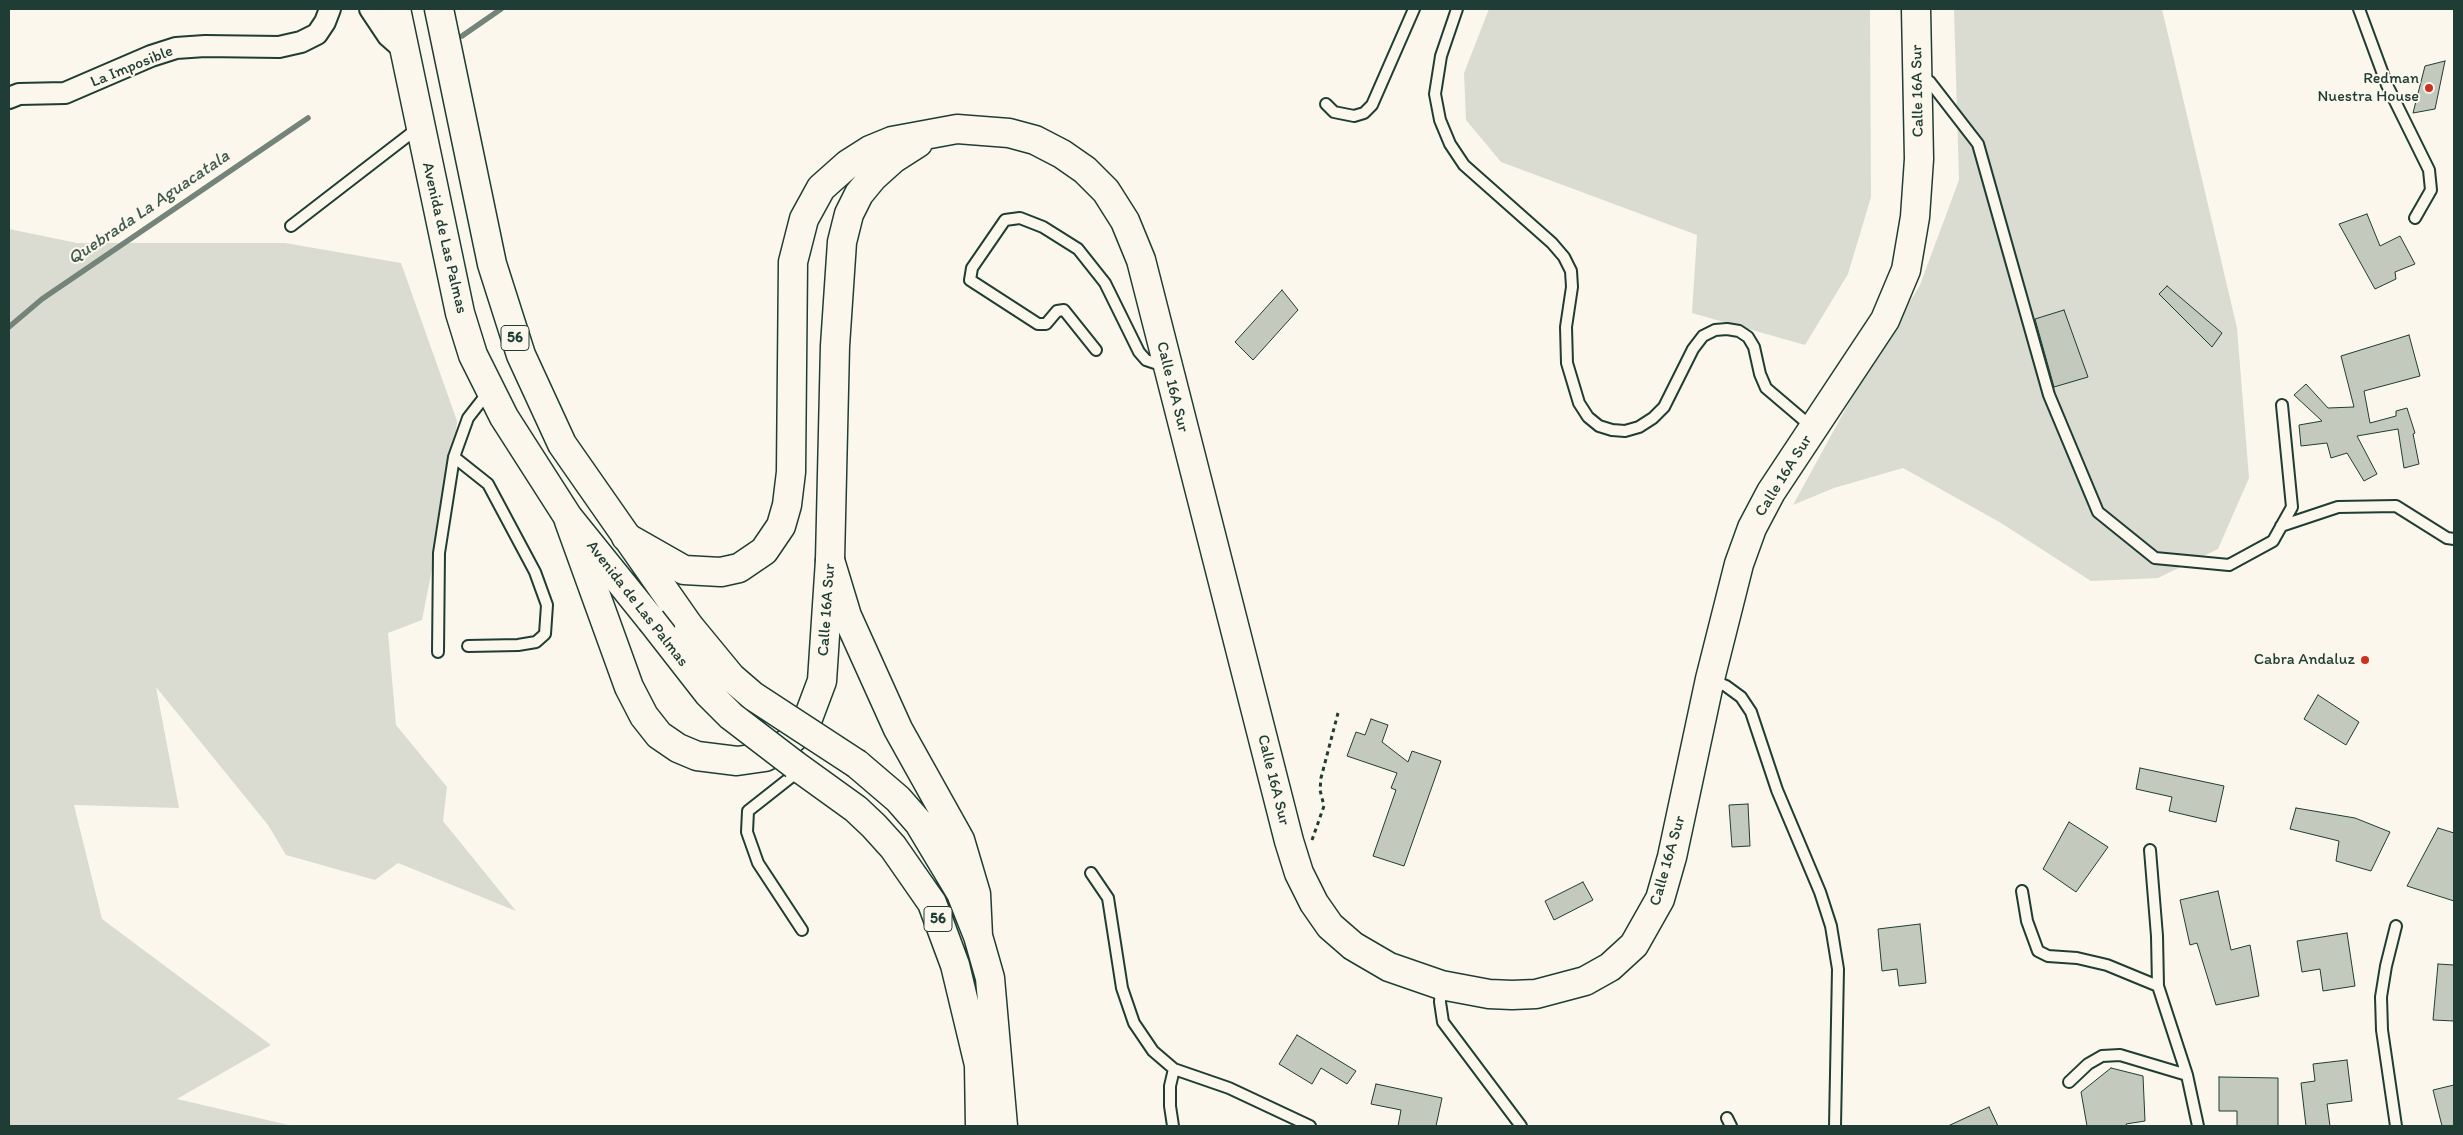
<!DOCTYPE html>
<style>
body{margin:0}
#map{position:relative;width:2463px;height:1135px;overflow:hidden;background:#fbf7ec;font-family:Itim,sans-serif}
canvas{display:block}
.frame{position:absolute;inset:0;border:10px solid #1f3d34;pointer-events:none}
</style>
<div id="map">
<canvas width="2463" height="1135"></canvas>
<div class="frame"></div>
</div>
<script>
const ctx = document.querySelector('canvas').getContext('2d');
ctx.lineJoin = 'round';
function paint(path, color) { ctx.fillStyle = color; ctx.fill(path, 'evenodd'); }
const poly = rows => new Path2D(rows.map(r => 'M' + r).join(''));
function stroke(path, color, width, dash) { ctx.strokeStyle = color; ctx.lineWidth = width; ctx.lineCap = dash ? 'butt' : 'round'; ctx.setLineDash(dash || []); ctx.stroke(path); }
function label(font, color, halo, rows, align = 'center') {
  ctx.font = font + ' Itim,sans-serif'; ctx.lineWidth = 4; ctx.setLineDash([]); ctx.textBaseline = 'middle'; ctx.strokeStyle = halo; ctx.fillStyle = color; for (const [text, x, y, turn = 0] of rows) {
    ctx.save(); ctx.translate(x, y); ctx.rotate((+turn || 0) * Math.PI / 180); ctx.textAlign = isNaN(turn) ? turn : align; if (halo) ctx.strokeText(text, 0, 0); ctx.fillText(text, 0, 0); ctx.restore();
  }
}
const green = poly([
 [1489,9,1870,9,1871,197,1848,274,1805,345,1692,313,1697,235,1501,162,1466,120,1464,73],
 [1954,9,2162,9,2237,328,2249,478,2218,549,2158,578,2091,581,2001,523,1903,468,1834,488,1793,505,1851,399,1920,285,1959,180],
 [9,229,77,243,285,243,401,263,457,421,454,457,422,620,388,633,396,725,447,787,443,821,516,911,398,863,375,880,286,855,268,825,156,687,179,808,74,805,102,919,271,1045,177,1099,293,1126,9,1126]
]);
const stream = poly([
 [462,36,501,9],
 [9,327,42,299,308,118]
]);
const building = poly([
 [2445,61,2435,109,2413,113,2425,66,2445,61],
 [2367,214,2380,246,2400,236,2415,264,2395,272,2396,279,2375,289,2339,224,2367,214],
 [2167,286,2222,333,2212,347,2159,294,2167,286],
 [1282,290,1298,310,1253,360,1235,342,1282,290],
 [2064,310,2088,377,2054,387,2035,319,2064,310],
 [2409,335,2420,376,2364,391,2370,423,2396,416,2396,411,2407,408,2415,433,2413,434,2419,464,2404,468,2398,429,2357,436,2377,474,2364,481,2347,453,2331,458,2327,443,2301,446,2299,425,2322,421,2294,395,2306,384,2328,408,2354,407,2341,356,2409,335],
 [2318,695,2359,722,2346,745,2304,719,2318,695],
 [1371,719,1388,725,1382,742,1408,762,1412,751,1441,761,1404,866,1373,856,1396,790,1391,788,1397,773,1347,756,1356,732,1365,735,1371,719],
 [2140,768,2224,786,2216,822,2169,811,2172,797,2136,789,2140,768],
 [1748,804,1750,846,1732,847,1729,805,1748,804],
 [2296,808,2355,818,2390,832,2371,871,2336,861,2339,841,2290,829,2296,808],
 [2069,822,2108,847,2076,892,2043,869,2069,822],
 [2438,828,2454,833,2454,901,2407,886,2438,828],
 [1583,882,1593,900,1554,920,1545,901,1583,882],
 [2218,891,2231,950,2250,945,2259,996,2216,1005,2197,943,2190,945,2180,900,2218,891],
 [1920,924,1926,983,1899,986,1897,969,1882,971,1878,929,1920,924],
 [2347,933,2355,986,2323,991,2320,969,2302,972,2297,941,2347,933],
 [2438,964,2454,965,2454,1021,2433,1020,2438,964],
 [1297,1035,1356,1071,1347,1084,1321,1068,1312,1084,1279,1064,1297,1035],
 [2347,1060,2352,1101,2327,1104,2330,1126,2306,1126,2301,1083,2315,1081,2313,1064,2347,1060],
 [2111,1068,2143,1076,2145,1121,2126,1124,2127,1126,2087,1126,2081,1092,2111,1068],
 [2219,1077,2278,1078,2278,1126,2237,1126,2237,1111,2219,1111,2219,1077],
 [1376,1084,1442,1098,1436,1126,1398,1126,1401,1110,1371,1104,1376,1084],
 [2454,1085,2454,1126,2442,1126,2433,1090,2454,1085],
 [1989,1107,1998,1126,1948,1126,1989,1107]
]);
const path = poly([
 [1312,840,1324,806,1320,790,1321,778,1338,713]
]);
const service = poly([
 [1457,9,1441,56,1435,94,1440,120,1450,144,1464,165,1552,243,1564,257,1571,271,1572,287,1566,327,1567,363,1579,403,1588,417,1599,426,1612,430,1625,431,1639,427,1653,418,1664,407,1693,349,1703,336,1715,330,1727,329,1739,331,1748,337,1754,347,1760,374,1766,388,1813,428],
 [2359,9,2387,85,2429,170,2431,190,2415,218],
 [1922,77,1930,82,1978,144,2049,395,2098,512,2155,558,2229,565,2273,541,2292,507,2282,405],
 [1326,104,1334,112,1354,116,1364,113,1372,105,1414,9],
 [291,226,418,128],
 [1096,350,1064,310,1057,311,1046,324,1038,324,970,280,972,268,1005,220,1020,218,1043,227,1078,249,1105,283,1139,352,1146,360,1155,363,1165,361],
 [454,457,488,484,535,572,547,605,545,634,536,642,518,645,468,646],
 [2281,526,2338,507,2396,506,2447,538,2454,539],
 [438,652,439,553,454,457,468,418,489,391],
 [1712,680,1726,686,1741,697,1751,712,1777,790,1820,892,1831,926,1838,969,1835,1126],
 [800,770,748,811,747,832,758,863,802,930],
 [2150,850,2157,936,2158,986,2187,1075,2198,1126],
 [1091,873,1108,898,1122,988,1134,1023,1153,1051,1174,1069,1229,1088,1310,1126],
 [2022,891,2027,921,2038,951,2048,956,2077,958,2107,965,2158,986],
 [2396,926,2386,966,2381,997,2382,1030,2396,1126],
 [1441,986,1440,1002,1443,1022,1521,1126],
 [2069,1082,2088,1064,2102,1056,2120,1055,2187,1075],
 [1727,1118,1731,1126],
 [1173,1126,1170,1106,1170,1086,1174,1069]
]);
const minor = poly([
 [370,9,388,36,404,50],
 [9,98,19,94,65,93,151,56,176,48,205,46,279,47,301,42,317,34,325,22,330,9]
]);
const secondary = poly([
 [569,521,629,687,644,716,659,735,678,748,697,756,737,761,765,757,782,748,795,736,807,721,822,681,830,560,835,346,842,242,849,214,859,194,873,177,893,159,918,143],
 [626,537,684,570,721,572,739,568,764,551,781,526,787,505,791,472,793,262,804,219,821,188,848,164,870,150,892,141,957,129,1009,133,1035,140,1062,154,1085,170,1106,191,1125,221,1141,260,1289,841,1299,873,1314,903,1330,926,1353,946,1389,967,1441,985,1489,994,1512,995,1536,994,1585,981,1610,967,1634,945,1660,899,1672,857,1710,679,1739,564,1752,528,1771,492,1885,320,1906,270,1915,217,1919,159,1916,9]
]);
const primary = poly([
 [396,9,460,313,473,355,504,417,568,517,651,620],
 [439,9,492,264,521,355,562,444,689,626],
 [830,560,847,616,898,729,960,840,976,894,978,936],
 [857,764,898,799,919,823,961,893,978,936,990,978,1003,1126],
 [795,765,856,809,874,826,893,847,932,903,955,965,979,1065,980,1126]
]);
const primaryBridge = poly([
 [651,620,708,693,731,716,795,765],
 [689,626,731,677,753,696,857,764]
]);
const markers = [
 [2429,88,5,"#c8321e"],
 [2365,660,5,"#c8321e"]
];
const shields = [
 [515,338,28],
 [938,919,28]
];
const shieldNames = [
 ["56",515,338],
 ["56",938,919]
];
const streetNames = [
 ["La Imposible",132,67,-22],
 ["Calle 16A Sur",1918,91,-91],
 ["Avenida de Las Palmas",444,238,77],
 ["Calle 16A Sur",1172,387,76],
 ["Calle 16A Sur",1784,476,-58],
 ["Avenida de Las Palmas",637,604,52],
 ["Calle 16A Sur",827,610,-86],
 ["Calle 16A Sur",1273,780,76],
 ["Calle 16A Sur",1668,861,-74]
];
const poiNames = [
 ["Redman",2419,79],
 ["Nuestra House",2419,97],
 ["Cabra Andaluz",2355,660]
];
const waterNames = [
 ["Quebrada La Aguacatala",149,208,-34]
];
paint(green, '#dbdcd1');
stroke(stream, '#74847b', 5.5);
paint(building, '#c4c9be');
stroke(building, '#1f3d34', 1);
stroke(service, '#1f3d34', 14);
stroke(minor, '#1f3d34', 24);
stroke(secondary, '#1f3d34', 31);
stroke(primary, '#1f3d34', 31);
stroke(path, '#1f3d34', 3, [4, 4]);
stroke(service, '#fbf7ec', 10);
stroke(minor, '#fbf7ec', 20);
stroke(secondary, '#fbf7ec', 28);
stroke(primary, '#fbf7ec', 28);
stroke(primaryBridge, '#1f3d34', 31, []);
stroke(primaryBridge, '#fbf7ec', 28);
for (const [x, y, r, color] of markers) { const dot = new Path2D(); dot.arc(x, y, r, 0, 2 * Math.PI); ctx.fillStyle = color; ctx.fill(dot); stroke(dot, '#fbf7ec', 2); }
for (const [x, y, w] of shields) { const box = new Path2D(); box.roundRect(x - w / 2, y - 12.5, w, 25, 4); ctx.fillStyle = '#fbf7ec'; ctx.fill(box); stroke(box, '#1f3d34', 1); }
label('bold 15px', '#1f3d34', null, shieldNames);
label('16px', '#1f3d34', '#fbf7ec', streetNames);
label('16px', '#1f3d34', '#fbf7ec', poiNames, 'right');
label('italic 18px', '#425b52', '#fbf7ec', waterNames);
</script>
